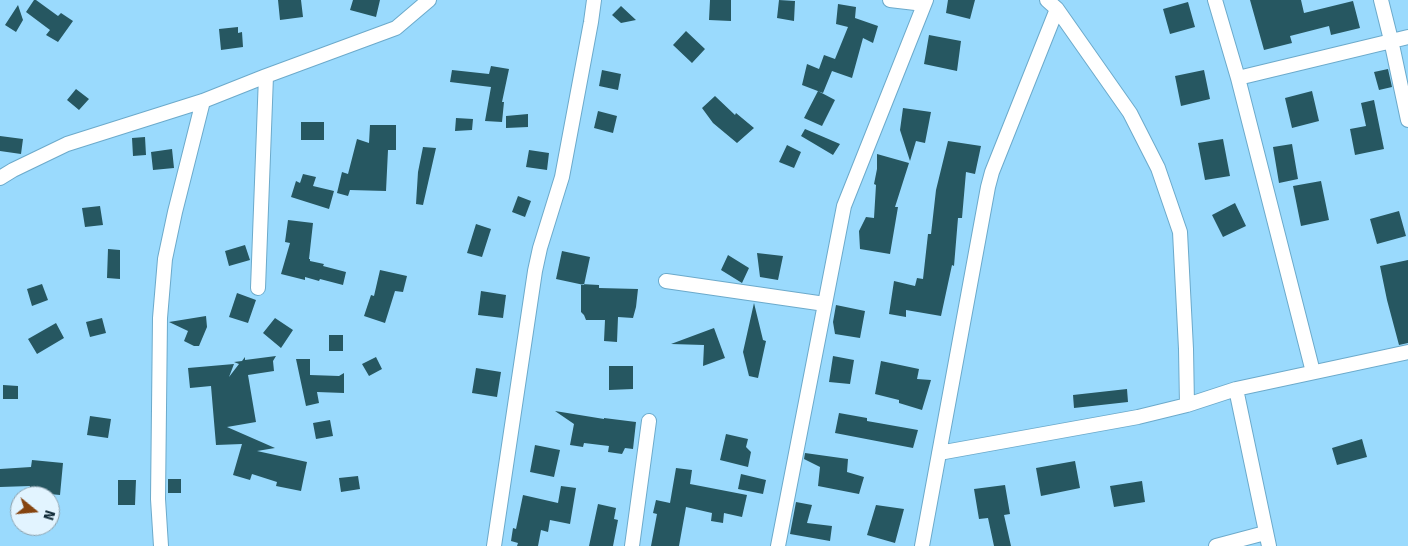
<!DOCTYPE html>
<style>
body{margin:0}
#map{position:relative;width:1408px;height:546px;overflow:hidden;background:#9adafd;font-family:"Fira Sans",sans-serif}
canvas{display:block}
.north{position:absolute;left:10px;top:486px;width:50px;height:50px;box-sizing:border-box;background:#e2f4ff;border:1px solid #8ca1ad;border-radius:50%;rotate:107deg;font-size:14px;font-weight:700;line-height:20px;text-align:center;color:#0a2532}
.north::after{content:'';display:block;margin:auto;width:18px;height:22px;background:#854410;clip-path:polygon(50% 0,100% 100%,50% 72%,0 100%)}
</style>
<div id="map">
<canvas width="1408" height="546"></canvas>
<div class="north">N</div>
</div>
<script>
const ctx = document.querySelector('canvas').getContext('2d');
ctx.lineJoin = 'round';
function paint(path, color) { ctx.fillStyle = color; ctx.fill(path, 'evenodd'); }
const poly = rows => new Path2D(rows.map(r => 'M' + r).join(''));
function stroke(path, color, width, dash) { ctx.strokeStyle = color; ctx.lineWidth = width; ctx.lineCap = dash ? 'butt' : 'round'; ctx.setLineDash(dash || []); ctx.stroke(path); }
const building = poly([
 [34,0,36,0,58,16,61,13,73,21,58,42,46,35,50,30,26,12],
 [278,0,301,0,303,17,280,20],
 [353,0,380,0,376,17,350,10],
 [710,0,731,0,731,21,709,20],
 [779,0,795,1,794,21,777,18],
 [948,0,975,0,970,19,946,13],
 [1250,0,1301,0,1304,13,1353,1,1360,28,1331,35,1329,26,1290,36,1292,43,1264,50],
 [1188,2,1195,27,1170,34,1163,9],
 [838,4,856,7,855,18,878,26,873,43,863,38,852,78,832,71,823,93,802,85,807,64,819,69,824,55,835,59,848,27,836,24],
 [18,5,23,20,16,32,5,25],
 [621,6,636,20,621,23,612,15],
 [238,27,238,33,242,32,243,47,221,50,219,29],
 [686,31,705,49,692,63,673,45],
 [929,35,961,41,957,71,924,64],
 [491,66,509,69,502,102,504,102,502,122,485,121,491,87,450,82,452,70,489,74],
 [1388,69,1392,87,1379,90,1374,72],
 [602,70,621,74,618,90,599,86],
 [1204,70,1210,99,1181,106,1175,76],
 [76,89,89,99,79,110,67,100],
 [818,91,835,100,822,126,804,118],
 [1312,91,1319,121,1292,128,1285,98],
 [715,96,735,115,736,113,754,128,737,143,713,123,702,108],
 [1374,100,1384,149,1355,155,1350,129,1366,126,1361,103],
 [903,108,931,112,925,143,916,141,910,161,900,130],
 [598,111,617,116,613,133,594,128],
 [528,114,528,127,506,128,506,116],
 [456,118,473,119,472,130,455,131],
 [301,122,324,122,324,140,301,140],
 [370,125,396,125,396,150,388,150,386,191,350,190,348,196,337,193,342,172,348,174,357,139,369,143],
 [805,129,840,144,833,155,801,136],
 [0,136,23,139,21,154,0,151],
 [145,137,146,155,133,156,132,138],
 [1223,139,1230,176,1205,180,1198,143],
 [948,141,981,146,975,174,966,172,962,218,958,218,954,266,952,265,941,316,906,310,906,317,889,314,894,281,915,286,917,278,923,279,928,234,931,234,936,190],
 [1292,144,1298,179,1279,183,1273,147],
 [787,145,801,152,794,168,779,162],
 [423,147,436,148,423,205,416,204,418,172],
 [172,149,174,168,153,170,151,152],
 [529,150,549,153,547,170,526,167],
 [877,154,909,163,895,207,898,207,890,254,860,249,859,231,866,217,874,218,876,185,874,184,877,169],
 [303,174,316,177,313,186,334,191,329,209,291,197,296,181,300,183],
 [1321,181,1329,220,1301,226,1293,186],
 [518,196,531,201,525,217,512,212],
 [1235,203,1246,226,1223,237,1212,215],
 [100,206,103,225,85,227,82,208],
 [1399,211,1406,236,1377,244,1370,219],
 [288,220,313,223,309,259,310,259,310,261,324,264,323,266,346,272,343,285,320,279,319,281,305,277,305,280,281,274,290,243,285,242],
 [476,224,491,229,482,257,467,253],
 [245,245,250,260,229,266,225,251],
 [108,249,120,250,120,279,107,278],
 [562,251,590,257,584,285,556,279],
 [757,253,783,256,778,280,760,277],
 [728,255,749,268,742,283,721,270],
 [1408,260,1408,343,1399,345,1387,300,1380,266],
 [380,270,407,276,403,292,395,291,385,323,364,316,371,295,374,296],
 [42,284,48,300,32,306,27,289],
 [581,284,599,285,599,288,638,289,636,307,633,318,618,317,617,342,604,341,605,320,586,320,584,315,581,312],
 [481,291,506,295,503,318,478,315],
 [237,293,256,300,248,323,229,317],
 [754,303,763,340,766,341,758,378,749,376,743,352],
 [836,305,865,311,860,338,835,334,833,322],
 [206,316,207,327,199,346,194,346,184,341,188,331,169,322],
 [102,318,106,333,90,337,86,322],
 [275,318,293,330,281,348,263,333],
 [56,323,64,338,37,354,28,339],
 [714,328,725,358,703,366,704,345,671,344],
 [329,335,343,335,343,351,329,351],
 [276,356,273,361,274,371,248,375,256,422,227,427,275,448,257,451,307,462,301,491,276,486,277,482,252,474,250,480,233,475,242,444,216,445,211,386,190,388,188,368,234,364,229,377,239,364,234,362,242,361,245,357,245,360],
 [833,356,854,360,850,384,829,382],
 [376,357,382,369,369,376,362,364],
 [296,359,310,359,310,375,339,376,344,373,344,393,317,392,319,403,306,406],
 [881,361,919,369,917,379,931,380,922,410,899,403,899,400,875,394],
 [609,366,633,366,633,389,609,390],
 [476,368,501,372,497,397,472,393],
 [3,385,18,386,18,399,3,399],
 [1127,389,1128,402,1074,408,1073,395],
 [555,411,604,419,604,418,636,422,633,449,625,448,622,454,608,452,609,446,584,443,583,447,570,445,574,424],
 [839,413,867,418,867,421,918,430,913,448,835,433],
 [90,416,111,419,108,438,87,435],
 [330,420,333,436,316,439,313,423],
 [726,434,748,439,746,447,751,452,748,467,720,460],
 [1362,439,1367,457,1337,465,1332,448],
 [535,445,560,450,554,477,530,472],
 [805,453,848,459,847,472,864,477,859,494,818,486,820,467,804,459],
 [32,460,63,463,60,495,29,492,30,486,0,487,0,469,31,467],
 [1075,461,1080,488,1041,496,1036,468],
 [676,468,692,470,690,484,747,495,742,517,724,513,723,523,711,521,712,513,686,507,679,546,651,546,657,514,653,513,656,500,670,503],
 [741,474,766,480,763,494,738,489],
 [358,476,360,489,341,492,339,478],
 [168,479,181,479,181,493,168,493],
 [118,480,136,480,135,505,118,505],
 [1142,481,1145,502,1114,507,1110,486],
 [1005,485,1010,514,1004,515,1011,546,994,546,988,518,979,519,974,489],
 [561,486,576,488,570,524,550,520,548,532,541,530,538,546,517,546,518,543,511,541,513,528,516,529,523,495,558,503],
 [796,502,812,505,807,523,832,526,830,541,790,534],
 [598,504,616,508,614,519,618,520,613,546,589,546],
 [876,505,904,509,895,543,867,535]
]);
const minor = poly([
 [890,0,924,4],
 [1047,0,1057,9,1130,113,1158,168,1180,232,1186,349,1187,405],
 [1215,0,1238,78,1313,372],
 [1381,0,1391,40,1408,120],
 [1238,78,1408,37],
 [0,178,13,170,67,144,203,101,266,76,396,28,429,0],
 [666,281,825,304],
 [258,288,266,76],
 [1236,389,1269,546],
 [939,453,1138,417,1187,405,1236,389,1408,352],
 [161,546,158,499,160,318,165,259,175,212,203,101],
 [494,546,535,271,540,248,562,177,591,22,594,0],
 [632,546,649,421],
 [778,546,844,206,926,0],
 [922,546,988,187,992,172,1057,9],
 [1216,546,1265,533]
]);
paint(building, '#265761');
stroke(minor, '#6caacb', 16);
stroke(minor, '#fff', 14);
</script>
